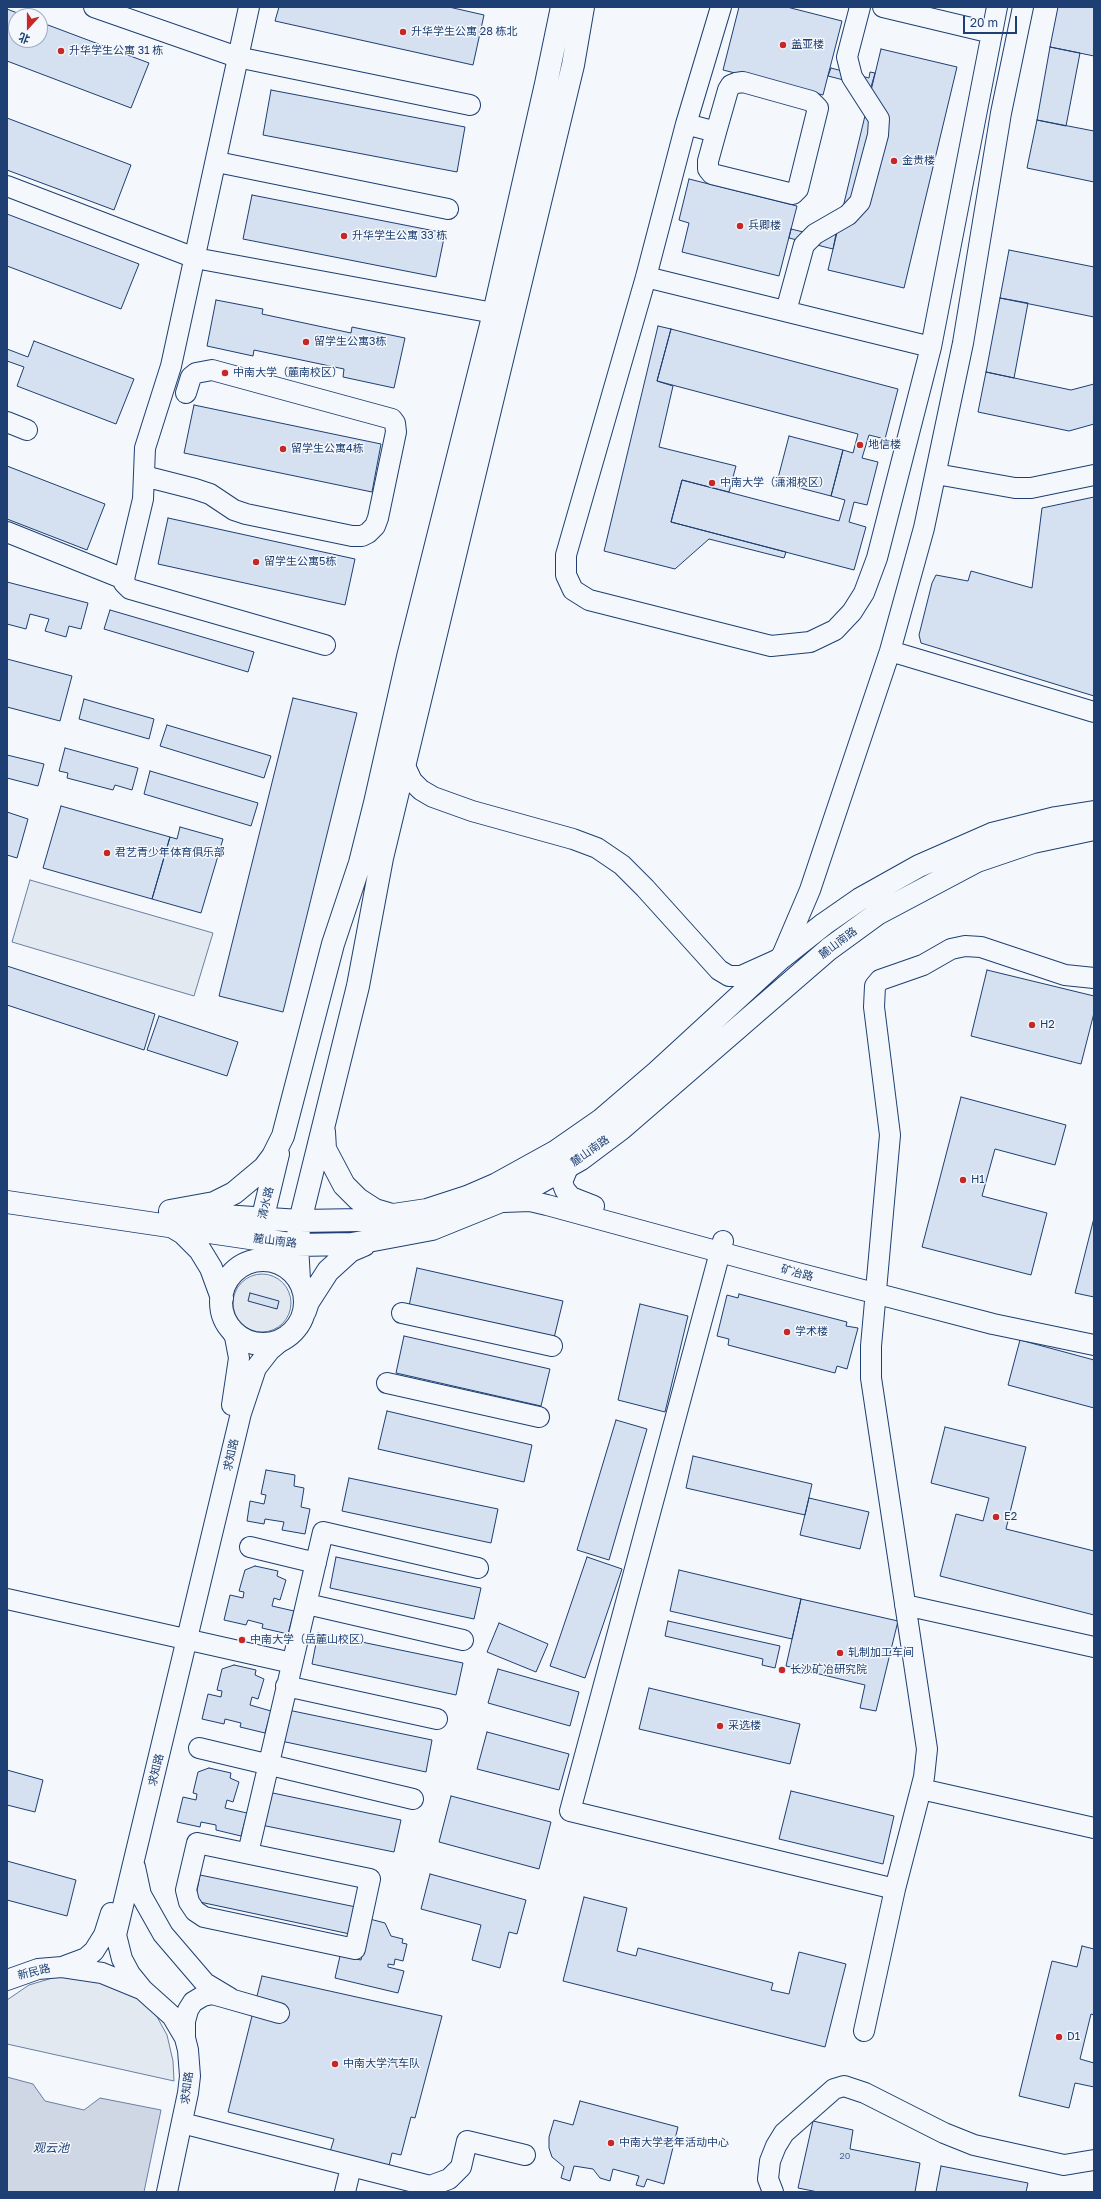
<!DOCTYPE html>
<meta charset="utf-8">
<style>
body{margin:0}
#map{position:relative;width:1101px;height:2199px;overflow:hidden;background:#f4f7fb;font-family:"Golos Text","Noto Sans SC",sans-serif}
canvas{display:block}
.frame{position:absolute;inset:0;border:8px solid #1d3f73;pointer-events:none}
.north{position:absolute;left:8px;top:8px;width:40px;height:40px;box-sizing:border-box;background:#f4f7fb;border:1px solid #9eadc5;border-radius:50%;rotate:201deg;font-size:11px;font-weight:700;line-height:16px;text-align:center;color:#1d3f73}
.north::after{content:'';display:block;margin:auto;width:14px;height:18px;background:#c62828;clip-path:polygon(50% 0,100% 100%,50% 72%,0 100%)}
.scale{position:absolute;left:963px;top:16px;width:54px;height:18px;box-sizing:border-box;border:2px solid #1d3f73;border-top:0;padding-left:5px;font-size:12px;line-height:14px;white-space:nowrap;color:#1d3f73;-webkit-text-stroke:3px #f4f7fb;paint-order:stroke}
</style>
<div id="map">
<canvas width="1101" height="2199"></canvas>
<div class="frame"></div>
<div class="north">北</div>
<div class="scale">20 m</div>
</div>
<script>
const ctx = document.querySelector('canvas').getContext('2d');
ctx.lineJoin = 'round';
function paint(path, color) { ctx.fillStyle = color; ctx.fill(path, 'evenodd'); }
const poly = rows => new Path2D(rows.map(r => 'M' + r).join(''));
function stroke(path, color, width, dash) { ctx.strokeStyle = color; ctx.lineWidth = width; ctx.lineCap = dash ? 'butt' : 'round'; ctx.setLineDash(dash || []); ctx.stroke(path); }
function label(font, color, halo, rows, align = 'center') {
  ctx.font = font + ' "Golos Text","Noto Sans SC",sans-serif'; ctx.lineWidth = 3; ctx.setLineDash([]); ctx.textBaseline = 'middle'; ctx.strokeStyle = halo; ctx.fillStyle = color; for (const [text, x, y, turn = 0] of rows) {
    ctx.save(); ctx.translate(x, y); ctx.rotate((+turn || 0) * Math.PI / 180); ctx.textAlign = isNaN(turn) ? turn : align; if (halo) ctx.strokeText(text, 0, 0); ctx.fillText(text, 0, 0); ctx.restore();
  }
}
const green = poly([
 [30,880,213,933,194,996,12,942,30,880],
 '233 1303a29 29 0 1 1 58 0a29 29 0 1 1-58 0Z',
 [79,1975,141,1997,156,2015,167,2035,173,2061,174,2081,7,2044,7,2000,29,1985,59,1976,79,1975]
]);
const water = poly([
 [7,2077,33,2084,45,2101,84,2110,100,2098,161,2110,144,2192,7,2192,7,2077]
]);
const building = poly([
 [279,7,449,7,484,15,473,65,275,21,279,7],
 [739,7,787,7,842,21,823,95,723,70,739,7],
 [1058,7,1094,7,1094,56,1050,47,1058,7],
 [7,9,25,16,16,16,16,40,40,40,40,22,149,63,131,108,7,61,7,9],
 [1050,47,1080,53,1066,126,1037,120,1050,47],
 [881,49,957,67,904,288,828,270,881,49],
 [831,68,869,78,870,72,875,73,871,87,828,76,831,68],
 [271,90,465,127,457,172,263,135,271,90],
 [7,118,131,165,114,210,7,170,7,118],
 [1037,120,1094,131,1094,182,1027,168,1037,120],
 [689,179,797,206,779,276,682,252,689,223,679,220,689,179],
 [252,195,445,233,436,277,243,239,252,195],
 [7,214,139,264,121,309,7,266,7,214],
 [791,229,828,238,830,232,836,234,833,249,789,238,791,229],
 [1009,250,1094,267,1094,317,1000,298,1009,250],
 [1000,298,1028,303,1014,378,986,372,1000,298],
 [216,300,263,309,262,314,351,333,352,327,405,338,394,388,343,377,344,369,254,350,253,356,207,346,216,300],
 [658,326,671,329,657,381,673,386,659,447,736,466,729,492,682,480,671,522,786,552,784,558,709,539,675,569,604,551,658,326],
 [671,329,898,389,885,439,869,435,862,458,878,462,867,505,854,502,849,522,866,527,854,570,671,522,682,480,839,521,845,500,831,496,843,450,853,453,858,434,657,381,671,329],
 [34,341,134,379,116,424,17,386,24,367,7,361,7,349,28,357,34,341],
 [986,372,1071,390,1094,384,1094,424,1069,431,978,412,986,372],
 [194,405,381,444,372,492,184,453,194,405],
 [789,436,843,450,831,496,777,482,789,436],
 [7,466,105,504,87,550,7,519,7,466],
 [1094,497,1094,696,921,643,919,635,932,583,936,575,968,581,971,571,1032,588,1042,508,1094,497],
 [168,518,355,559,345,605,158,564,168,518],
 [7,582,88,603,81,629,69,626,66,637,45,631,49,619,30,614,26,629,7,624,7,582],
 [110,610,254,652,248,672,104,629,110,610],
 [7,659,72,676,60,721,7,707,7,659],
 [293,698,357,713,283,1012,219,996,293,698],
 [84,699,154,719,149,739,79,719,84,699],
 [167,725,271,756,264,778,160,746,167,725],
 [65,748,138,768,132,790,115,785,113,790,67,778,68,773,59,771,65,748],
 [7,755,44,764,38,786,7,778,7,755],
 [150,771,258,803,251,826,144,794,150,771],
 [61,806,170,837,152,899,43,868,61,806],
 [7,812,28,819,17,858,7,855,7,812],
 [180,827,223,839,201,913,152,899,170,837,177,839,180,827],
 [7,966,155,1014,144,1050,7,1005,7,966],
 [987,970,1094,996,1094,1013,1081,1064,971,1036,987,970],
 [159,1016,238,1042,227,1076,147,1050,159,1016],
 [961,1097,1066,1125,1055,1165,995,1149,982,1196,1047,1213,1031,1275,922,1247,961,1097],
 [1094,1218,1094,1297,1075,1293,1094,1218],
 [417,1268,563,1301,554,1338,409,1306,417,1268],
 [250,1293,279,1301,277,1309,248,1301,250,1293],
 [739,1294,847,1322,846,1326,858,1328,847,1369,837,1366,835,1373,728,1345,729,1339,717,1336,727,1295,738,1298,739,1294],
 [640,1304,688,1316,665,1412,618,1400,640,1304],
 [404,1336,550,1369,541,1406,396,1373,404,1336],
 [1020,1340,1094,1360,1094,1408,1008,1385,1020,1340],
 [387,1411,532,1445,524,1482,378,1449,387,1411],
 [616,1420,647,1429,609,1560,577,1550,616,1420],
 [945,1427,1026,1447,1006,1529,1094,1551,1094,1615,940,1576,956,1514,983,1521,989,1498,931,1483,945,1427],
 [693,1456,812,1484,805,1515,686,1488,693,1456],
 [266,1470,295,1475,294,1486,304,1488,301,1507,310,1509,305,1534,282,1530,284,1522,265,1519,264,1524,247,1521,250,1501,264,1504,266,1495,261,1494,266,1470],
 [349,1478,498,1509,491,1543,342,1511,349,1478],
 [809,1498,869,1512,860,1549,800,1535,809,1498],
 [336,1557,481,1588,474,1619,330,1588,336,1557],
 [587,1557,622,1569,585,1678,550,1666,587,1557],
 [255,1566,278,1571,277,1576,286,1580,280,1600,274,1598,272,1606,294,1611,288,1634,262,1628,263,1624,248,1620,246,1625,224,1620,230,1595,243,1598,244,1592,239,1591,245,1570,255,1566],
 [679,1570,801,1599,792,1639,670,1611,679,1570],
 [801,1599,898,1621,876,1711,860,1708,865,1685,786,1666,801,1599],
 [668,1621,780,1646,775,1668,762,1665,763,1659,665,1636,668,1621],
 [499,1623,548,1644,536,1672,487,1652,499,1623],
 [318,1633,463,1663,456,1695,312,1664,318,1633],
 [234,1665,256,1670,255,1675,264,1679,258,1699,252,1697,250,1705,271,1711,265,1733,240,1727,241,1723,225,1719,224,1724,202,1719,208,1694,221,1697,222,1691,217,1690,222,1669,234,1665],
 [498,1669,579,1692,570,1726,488,1703,498,1669],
 [649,1688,800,1724,790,1764,639,1729,649,1688],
 [288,1710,432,1740,426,1772,281,1741,288,1710],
 [487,1732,569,1754,559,1790,477,1769,487,1732],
 [209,1768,231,1773,230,1778,239,1782,233,1802,227,1800,225,1808,247,1813,241,1836,216,1830,216,1825,201,1822,200,1827,177,1822,183,1797,196,1800,197,1794,193,1793,198,1772,209,1768],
 [7,1770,43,1780,35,1812,7,1805,7,1770],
 [791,1791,894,1816,883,1864,779,1839,791,1791],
 [268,1792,401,1820,394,1852,261,1825,268,1792],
 [451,1796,551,1822,539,1869,439,1842,451,1796],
 [7,1861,76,1880,67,1916,7,1900,7,1861],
 [430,1874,526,1900,517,1934,509,1932,500,1968,472,1960,481,1925,421,1909,430,1874],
 [200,1875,356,1907,350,1934,195,1901,200,1875],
 [584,1897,627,1908,617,1951,636,1956,638,1948,773,1983,771,1990,789,1994,799,1952,846,1964,825,2047,563,1981,584,1897],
 [366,1918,385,1923,391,1936,403,1939,402,1943,407,1944,403,1961,395,1959,394,1965,388,1964,388,1967,404,1971,398,1993,335,1978,340,1956,361,1960,366,1938,366,1918],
 [1082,1946,1094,1949,1094,2015,1091,2014,1080,2059,1094,2063,1094,2087,1075,2083,1069,2108,1019,2096,1052,1961,1077,1967,1082,1946],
 [262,1976,442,2016,415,2118,411,2117,401,2155,392,2153,388,2170,329,2155,334,2139,228,2112,262,1976],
 [580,2101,678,2127,664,2184,647,2179,644,2187,636,2185,639,2176,613,2169,610,2181,600,2178,593,2169,574,2166,570,2181,561,2178,564,2167,552,2157,549,2148,549,2137,554,2120,573,2125,580,2101],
 [813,2121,853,2130,850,2149,920,2163,915,2192,818,2192,798,2188,813,2121],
 [941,2166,1028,2183,1026,2192,936,2192,941,2166]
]);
const minor = poly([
 [94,7,237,57,470,105],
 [721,7,686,124,646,277,566,555,566,575,573,590,589,600,771,646,810,642,835,630,852,612,864,593,877,558,931,347,997,7],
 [883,7,992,33],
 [686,124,716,132,708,161,708,169,712,174,793,194,798,189,818,108,811,101,743,82,736,83,731,85,728,90,716,132],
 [217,162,448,209],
 [7,186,195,258,510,316],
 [646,277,931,347],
 [786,311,804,245,815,234,848,215,860,202,878,135,879,119,852,77,847,57,860,7],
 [7,422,27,430],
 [936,474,1015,488,1031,488,1094,475],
 [144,476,195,489,210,494,234,510,246,514,352,536,362,536,368,533,375,526,378,518,396,432,395,423,392,419,212,370,196,373,191,377,186,393],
 [7,532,124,579,124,583,130,589,325,645],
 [124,579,143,499,145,448,171,366,249,7],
 [890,651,1094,712],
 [404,764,412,781,421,790,433,797,472,811,573,839,597,848,622,865,645,888,719,970,729,976,741,976,781,958,810,890,890,651,924,528,963,343,1001,113,1023,7],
 [569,1165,562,1182,565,1190,571,1197,594,1206],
 [503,1202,530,1201,547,1205,786,1270,993,1324,1094,1345],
 [723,1241,570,1811,895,1889],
 [402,1313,552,1346],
 [230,1327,235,1337,239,1358,232,1405],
 [387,1383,539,1417],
 [250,1547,316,1563],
 [7,1599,292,1663],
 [307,1604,463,1640],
 [905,1605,1094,1647],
 [286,1686,437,1719],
 [199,1748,413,1799],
 [921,1789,1094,1828],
 [197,1843,370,1879,355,1949,204,1917,195,1911,189,1902,186,1890,197,1843],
 [248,1853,323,1532,478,1568],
 [135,1867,141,1895,163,1934,205,1983,230,1998],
 [62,1967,86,1958,94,1951,104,1935,111,1913],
 [7,1980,38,1969,62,1967,102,1973,141,1989],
 [864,2031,895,1889,924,1777,927,1749,871,1378,871,1346,890,1135,874,1007,875,986,880,980,923,965,951,949,965,946,981,947,1065,975,1094,978],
 [185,2038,185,2021,188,2010,193,2002,203,1996,212,1994,223,1997,279,2013],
 [182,2123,430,2186,449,2179,461,2167,467,2141,525,2155],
 [167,2192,188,2093,190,2076,188,2050,185,2038,172,2016,143,1990,130,1974,122,1959,116,1935,241,1413,256,1368,270,1350,283,1339],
 [345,2192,351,2167],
 [773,2192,768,2179,770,2161,776,2146,784,2133,834,2089,844,2086,865,2093,944,2133,974,2145,1064,2165,1094,2160]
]);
const major = poly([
 [324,1132,325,1149,344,1185,358,1199,375,1210,392,1215],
 [7,1202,297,1245,352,1244,432,1229,521,1193,581,1159,621,1129,829,949,877,914,977,861,1033,842,1094,829],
 [170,1211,214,1203,234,1193,264,1168,273,1156,283,1136,333,944,360,863,375,803,408,657,494,313,546,84,562,7],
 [192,1214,300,1221,360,1220,427,1210,467,1197,497,1184,555,1152,601,1120,657,1072,781,958,824,924,860,899,919,866,992,834,1056,818,1094,812],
 [173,1227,183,1233,200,1250,211,1268,222,1298],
 [259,1233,278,1154],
 '221 1302a42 42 0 1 1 84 0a42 42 0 1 1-84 0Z',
 [299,1280,297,1245,300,1221,358,986,382,858,573,65,583,7],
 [305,1311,308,1302,328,1271,350,1251,364,1245]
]);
const markers = [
 [403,32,4,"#c62828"],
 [783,45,4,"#c62828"],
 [61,51,4,"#c62828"],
 [894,161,4,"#c62828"],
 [740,226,4,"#c62828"],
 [344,236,4,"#c62828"],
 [306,342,4,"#c62828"],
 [225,373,4,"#c62828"],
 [860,445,4,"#c62828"],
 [283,449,4,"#c62828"],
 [712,483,4,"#c62828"],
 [256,562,4,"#c62828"],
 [107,853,4,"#c62828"],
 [1032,1025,4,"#c62828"],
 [963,1180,4,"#c62828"],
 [787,1332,4,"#c62828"],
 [996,1517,4,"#c62828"],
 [242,1640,4,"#c62828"],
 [840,1653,4,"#c62828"],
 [782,1670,4,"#c62828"],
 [720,1726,4,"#c62828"],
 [1059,2037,4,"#c62828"],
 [335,2064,4,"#c62828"],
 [611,2143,4,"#c62828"]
];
const numberNames = [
 ["20",845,2156]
];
const poiNames = [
 ["升华学生公寓 28 栋北",411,32],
 ["盖亚楼",791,45],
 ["升华学生公寓 31 栋",69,51],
 ["金贵楼",902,161],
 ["兵卿楼",748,226],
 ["升华学生公寓 33 栋",352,236],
 ["留学生公寓3栋",314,342],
 ["中南大学（麓南校区）",233,373],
 ["地信楼",868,445],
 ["留学生公寓4栋",291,449],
 ["中南大学（潇湘校区）",720,483],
 ["留学生公寓5栋",264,562],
 ["君艺青少年体育俱乐部",115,853],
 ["H2",1040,1025],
 ["H1",971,1180],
 ["学术楼",795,1332],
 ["E2",1004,1517],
 ["中南大学（岳麓山校区）",250,1640],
 ["轧制加工车间",848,1653],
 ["长沙矿冶研究院",790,1670],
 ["采选楼",728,1726],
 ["D1",1067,2037],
 ["中南大学汽车队",343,2064],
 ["中南大学老年活动中心",619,2143]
];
const streetNames = [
 ["麓山南路",838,943,-37],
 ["麓山南路",590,1151,-35],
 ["清水路",266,1203,-76],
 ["麓山南路",275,1241,7],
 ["矿冶路",797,1273,15],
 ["求知路",231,1455,-77],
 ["求知路",156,1770,-76],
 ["新民路",34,1972,-14],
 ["求知路",187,2088,-83]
];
const waterNames = [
 ["观云池",51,2148]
];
paint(green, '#e3e9f0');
stroke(green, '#687fa3', 1);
paint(water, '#cfd7e4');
stroke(water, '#687fa3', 1);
paint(building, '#d5e0f0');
stroke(building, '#1d3f73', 1);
stroke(minor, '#1d3f73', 22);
stroke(major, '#1d3f73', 24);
stroke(minor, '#f4f7fb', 20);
stroke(major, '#f4f7fb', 22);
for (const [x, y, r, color] of markers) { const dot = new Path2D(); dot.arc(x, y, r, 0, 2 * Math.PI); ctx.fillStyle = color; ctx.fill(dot); stroke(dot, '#f4f7fb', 1.5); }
label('9px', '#4b6792', null, numberNames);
label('11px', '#1d3f73', '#f4f7fb', poiNames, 'left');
label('11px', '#1d3f73', '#f4f7fb', streetNames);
label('italic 12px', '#1d3f73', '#f4f7fb', waterNames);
</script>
